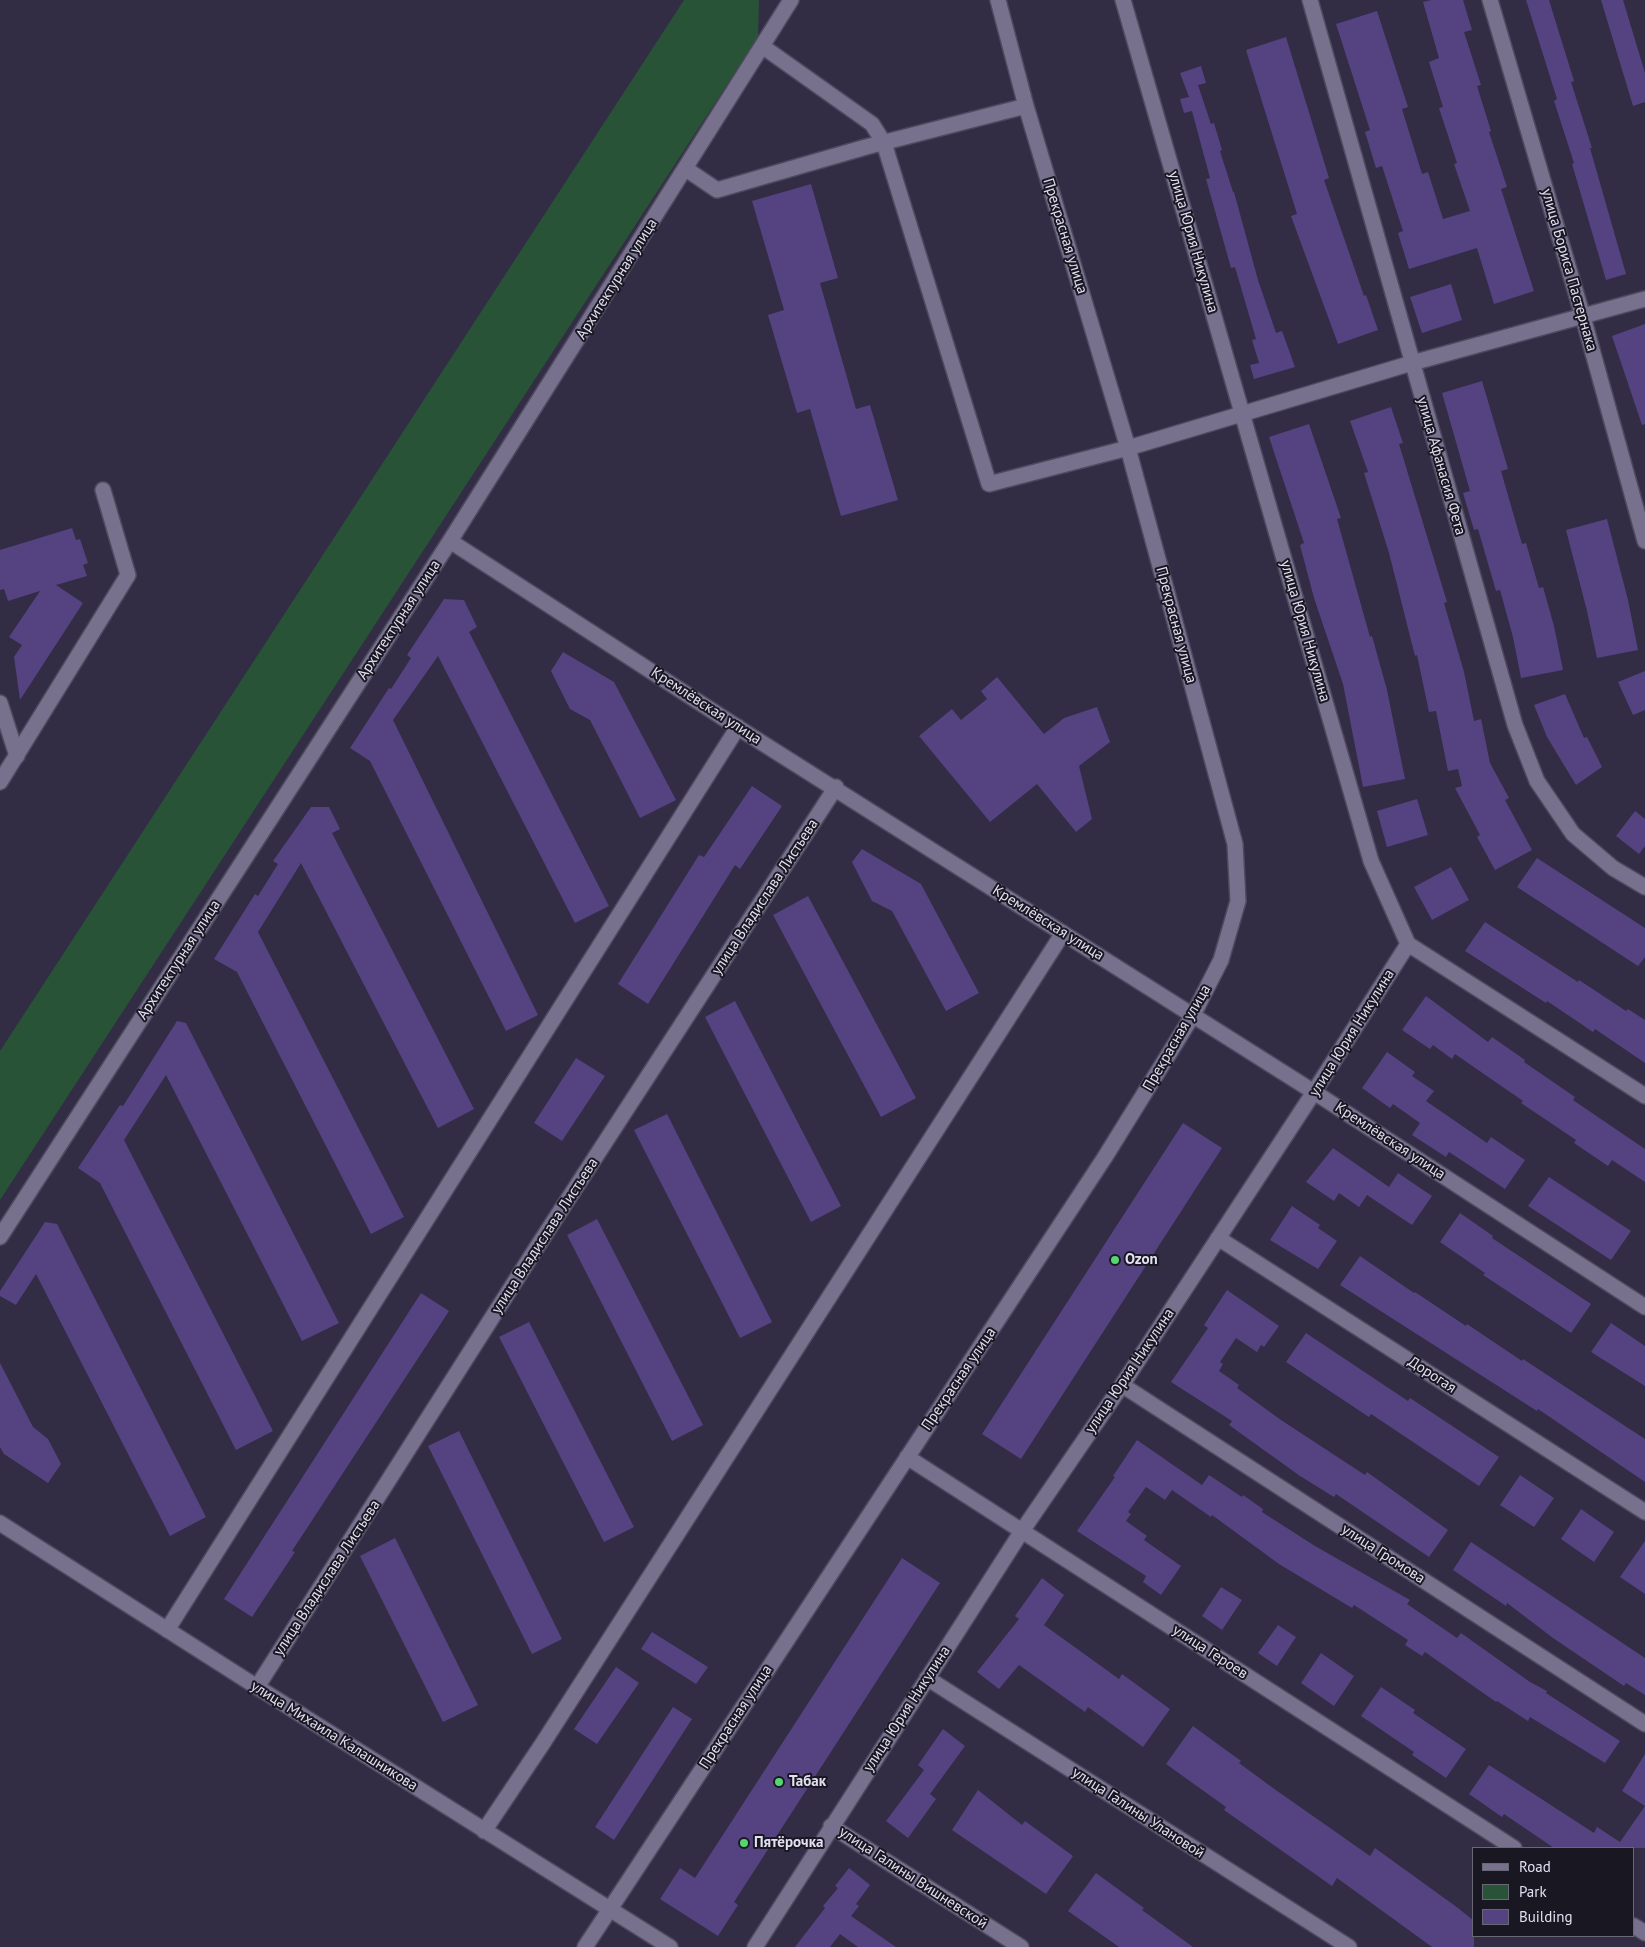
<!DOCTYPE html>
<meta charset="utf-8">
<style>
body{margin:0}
#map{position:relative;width:1645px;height:1947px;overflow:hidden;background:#322c45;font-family:"PT Sans",sans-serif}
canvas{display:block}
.legend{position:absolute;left:1472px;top:1847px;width:162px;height:90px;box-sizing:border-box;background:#191722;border:1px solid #696774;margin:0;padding:6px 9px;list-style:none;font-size:15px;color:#e2dff0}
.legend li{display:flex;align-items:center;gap:10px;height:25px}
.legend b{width:25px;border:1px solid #696774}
</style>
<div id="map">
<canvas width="1645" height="1947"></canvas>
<ul class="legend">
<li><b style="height:6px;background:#77718e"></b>Road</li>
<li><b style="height:14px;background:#285337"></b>Park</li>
<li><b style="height:14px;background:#544380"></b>Building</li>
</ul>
</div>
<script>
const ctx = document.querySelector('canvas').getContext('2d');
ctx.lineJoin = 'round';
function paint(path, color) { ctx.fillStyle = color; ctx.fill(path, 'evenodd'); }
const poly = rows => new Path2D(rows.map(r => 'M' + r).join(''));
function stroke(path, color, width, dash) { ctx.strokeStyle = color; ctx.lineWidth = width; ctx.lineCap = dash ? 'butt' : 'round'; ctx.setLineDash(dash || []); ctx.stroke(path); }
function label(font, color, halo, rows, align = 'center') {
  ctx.font = font + ' "PT Sans",sans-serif'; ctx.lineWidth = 4; ctx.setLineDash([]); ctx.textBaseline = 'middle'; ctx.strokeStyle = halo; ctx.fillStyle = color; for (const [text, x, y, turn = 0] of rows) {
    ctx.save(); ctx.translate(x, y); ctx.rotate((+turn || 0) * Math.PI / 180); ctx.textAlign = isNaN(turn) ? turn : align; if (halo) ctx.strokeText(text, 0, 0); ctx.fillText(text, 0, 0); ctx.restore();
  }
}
const green = poly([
 [684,0,759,0,758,37,0,1200,0,1051]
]);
const building = poly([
 [1431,0,1463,0,1472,30,1464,32,1481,85,1477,86,1491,131,1489,132,1507,187,1501,189,1534,291,1494,304,1477,248,1409,269,1398,233,1403,231,1382,166,1376,168,1365,132,1370,130,1336,24,1377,11,1408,107,1402,109,1422,174,1428,172,1443,219,1470,211,1454,164,1457,163,1439,108,1443,107,1429,62,1439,58,1423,2],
 [1526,0,1549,0,1574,81,1571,82,1592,148,1590,148,1626,274,1606,280,1572,164,1574,163,1554,101,1557,99],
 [1601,0,1623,0,1645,73,1645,102,1633,106],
 [1286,37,1329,178,1324,180,1364,296,1366,295,1378,330,1338,344,1291,216,1297,214,1246,50],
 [1201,66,1206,83,1198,85,1211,124,1214,123,1222,150,1220,151,1233,192,1234,192,1258,280,1276,333,1282,331,1295,367,1254,379,1250,365,1259,363,1252,340,1256,339,1235,267,1231,268,1206,179,1210,178,1192,111,1184,113,1180,99,1189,97,1180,73],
 [811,184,838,278,820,283,856,409,870,405,898,500,841,516,810,409,797,413,768,315,784,310,752,201],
 [1451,284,1462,320,1422,333,1410,297],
 [1645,324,1645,424,1642,425,1612,336],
 [1482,381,1508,469,1501,471,1522,544,1526,543,1539,588,1543,587,1554,626,1563,670,1521,678,1513,637,1500,590,1496,591,1478,529,1474,530,1463,493,1470,491,1442,393],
 [1391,407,1403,443,1399,444,1447,602,1444,603,1464,672,1474,721,1481,719,1490,763,1509,798,1505,800,1532,850,1495,870,1477,837,1480,835,1455,788,1462,786,1458,769,1448,771,1436,711,1429,712,1417,655,1415,656,1389,553,1364,473,1368,472,1350,421],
 [1309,424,1341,518,1337,519,1370,637,1372,636,1387,690,1405,779,1363,787,1343,684,1314,598,1300,545,1304,543,1269,437],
 [1607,519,1628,600,1638,650,1597,658,1587,611,1566,530],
 [72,528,76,540,80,539,88,563,83,565,87,576,56,585,83,603,20,700,14,657,22,645,9,637,40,591,8,601,4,589,0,590,0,550],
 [444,599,464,600,477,627,469,632,609,906,575,923,438,656,393,720,538,1015,506,1031,370,761,350,748,389,688,391,689,411,658,407,655],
 [563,652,614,682,676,800,640,818,590,720,570,709,551,671],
 [1645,671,1645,710,1633,715,1618,682],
 [997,677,1044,734,1064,718,1097,707,1110,742,1079,766,1092,819,1076,832,1037,784,990,822,919,736,952,709,961,720,987,699,981,691],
 [1565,694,1584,738,1587,737,1602,767,1576,785,1547,737,1534,705],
 [752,786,782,806,740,869,735,865,648,1004,618,984,699,855,704,857],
 [1417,799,1428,835,1387,847,1377,811],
 [311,807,329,807,340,829,332,833,474,1109,438,1128,301,863,258,932,404,1217,371,1234,237,972,214,959,255,894,258,896,278,864,273,861],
 [1635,811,1645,819,1645,846,1639,854,1616,836],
 [862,849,921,884,979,993,946,1011,892,911,872,901,852,862],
 [1537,858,1645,928,1645,957,1638,966,1517,887],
 [1451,867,1469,900,1432,920,1414,887],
 [808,896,916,1098,881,1117,773,915],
 [1485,922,1578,982,1579,980,1626,1011,1628,1009,1645,1020,1645,1063,1595,1029,1593,1032,1547,1001,1546,1003,1465,951],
 [1426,996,1488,1042,1492,1037,1525,1060,1524,1062,1575,1097,1573,1100,1645,1149,1645,1182,1612,1160,1608,1166,1574,1143,1576,1140,1521,1103,1523,1101,1455,1054,1452,1059,1433,1045,1430,1049,1402,1030],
 [735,1001,841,1206,811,1222,705,1017],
 [177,1021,186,1023,339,1323,302,1341,166,1075,124,1140,273,1431,236,1450,100,1183,78,1168,120,1105,123,1106],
 [1387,1052,1415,1072,1412,1076,1434,1091,1426,1101,1487,1143,1491,1137,1525,1160,1505,1189,1449,1152,1446,1157,1412,1135,1420,1123,1393,1104,1390,1108,1362,1088],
 [576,1058,605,1076,562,1141,534,1123],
 [667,1114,772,1322,740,1338,634,1130],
 [1183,1123,1222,1148,1021,1459,982,1434],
 [1333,1148,1389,1187,1398,1173,1432,1196,1412,1225,1367,1195,1359,1207,1339,1193,1334,1201,1306,1182],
 [1549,1177,1631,1231,1611,1260,1528,1206],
 [1292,1206,1320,1225,1318,1228,1337,1241,1318,1269,1270,1240],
 [1460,1213,1493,1236,1492,1238,1591,1304,1571,1333,1483,1275,1485,1273,1440,1242],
 [597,1219,703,1425,672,1441,567,1235],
 [45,1222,57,1224,206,1517,170,1536,36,1274,16,1305,0,1296,0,1291],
 [1360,1256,1414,1293,1415,1292,1466,1326,1467,1324,1522,1361,1523,1359,1645,1439,1645,1482,1538,1409,1537,1411,1340,1285],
 [1227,1290,1279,1326,1264,1347,1261,1345,1257,1352,1236,1338,1220,1362,1223,1364,1219,1371,1239,1385,1237,1388,1281,1420,1365,1475,1367,1472,1448,1530,1429,1557,1336,1494,1334,1497,1300,1476,1229,1425,1232,1421,1171,1382,1208,1328,1204,1325],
 [421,1293,449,1311,292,1551,295,1552,252,1617,224,1599],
 [529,1322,634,1527,604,1542,499,1337],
 [1611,1323,1645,1346,1645,1386,1591,1352],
 [1306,1333,1408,1401,1410,1398,1499,1457,1479,1486,1371,1414,1369,1417,1286,1362],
 [0,1363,33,1427,48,1439,61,1464,48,1483,4,1454,0,1447],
 [459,1431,562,1639,532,1654,428,1446],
 [1137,1440,1202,1485,1209,1475,1242,1497,1243,1495,1263,1509,1262,1512,1315,1546,1410,1600,1407,1604,1457,1638,1461,1633,1530,1682,1547,1691,1546,1693,1620,1741,1605,1763,1530,1717,1528,1721,1497,1701,1496,1702,1425,1652,1422,1656,1405,1645,1408,1640,1354,1605,1352,1608,1279,1564,1212,1515,1211,1517,1172,1490,1165,1500,1146,1487,1128,1512,1131,1514,1126,1521,1147,1536,1144,1540,1181,1566,1161,1595,1143,1582,1146,1576,1077,1531,1115,1477,1113,1476],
 [1520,1475,1554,1498,1534,1527,1500,1505],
 [1581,1509,1614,1532,1594,1562,1561,1539],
 [395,1538,478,1705,443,1722,360,1556],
 [1645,1541,1645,1594,1620,1577],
 [1471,1542,1645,1658,1645,1695,1626,1683,1624,1686,1553,1638,1507,1603,1506,1606,1453,1570],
 [902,1558,940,1583,734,1902,738,1905,718,1936,660,1899,680,1868,695,1878],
 [1042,1578,1064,1595,1044,1625,1119,1679,1122,1674,1170,1709,1143,1747,1088,1707,1085,1712,1019,1665,999,1689,977,1672,1019,1619,1015,1616],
 [1221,1587,1242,1600,1222,1630,1202,1616],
 [1278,1625,1296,1637,1277,1666,1258,1653],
 [652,1632,708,1667,696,1684,641,1649],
 [1321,1653,1354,1676,1334,1706,1301,1683],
 [616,1667,639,1683,597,1744,574,1729],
 [1381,1687,1415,1710,1413,1713,1466,1749,1446,1778,1412,1755,1414,1752,1361,1716],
 [673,1707,692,1719,614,1840,595,1827],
 [1193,1726,1241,1761,1239,1763,1273,1788,1370,1856,1375,1848,1458,1908,1474,1921,1474,1947,1432,1947,1337,1878,1332,1886,1224,1810,1226,1807,1166,1764],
 [943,1729,965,1746,930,1794,936,1799,908,1838,886,1821,924,1770,918,1765],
 [1645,1754,1645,1806,1622,1791],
 [1489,1765,1594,1833,1597,1827,1620,1842,1645,1806,1645,1848,1554,1848,1504,1814,1502,1817,1469,1794],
 [978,1790,1022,1825,1025,1821,1073,1856,1046,1894,952,1830],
 [849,1868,870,1885,856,1904,859,1906,851,1916,896,1947,858,1947,840,1934,830,1947,795,1947,825,1908,823,1906,838,1888,835,1886],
 [1096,1873,1144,1908,1142,1910,1193,1947,1119,1947,1068,1911]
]);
const street = poly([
 [1310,0,1515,725,1537,781,1573,834,1613,868,1645,887],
 [1490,0,1583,317,1645,541],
 [762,46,872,124,884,143,989,484,1128,448,1412,363,1645,299],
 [686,169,717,190,866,147,1026,106],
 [450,541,748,734,1314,1092,1645,1307],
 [0,703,17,756],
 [0,782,128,575,103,490],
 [1408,944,1645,1096],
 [0,1237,450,541,791,0],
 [1218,1238,1645,1512],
 [1122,1385,1645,1724],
 [907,1457,1514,1848],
 [0,1523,257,1687,670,1947],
 [167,1630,738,727],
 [927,1678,1349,1947],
 [257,1687,537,1247,836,787],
 [831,1826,1021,1947],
 [484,1831,543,1743,1063,933],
 [1634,1926,1645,1933],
 [585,1947,1105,1157,1193,1015,1221,960,1238,901,1235,844,1128,448,1026,106,998,0],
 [755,1947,1022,1531,1122,1385,1314,1092,1408,944,1371,861,1123,0]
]);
const markers = [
 [1115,1260,5,"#56d671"],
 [779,1782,5,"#56d671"],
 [744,1843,5,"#56d671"]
];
const streetNames = [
 ["Прекрасная улица",1065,236,73],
 ["улица Юрия Никулина",1193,242,74],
 ["улица Бориса Пастернака",1569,270,74],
 ["Архитектурная улица",617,279,-58],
 ["улица Афанасия Фета",1441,466,74],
 ["Архитектурная улица",399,620,-57],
 ["Прекрасная улица",1176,625,75],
 ["улица Юрия Никулина",1305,631,74],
 ["Кремлёвская улица",706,706,33],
 ["улица Владислава Листьева",765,897,-57],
 ["Кремлёвская улица",1048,923,32],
 ["Архитектурная улица",179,960,-57],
 ["улица Юрия Никулина",1352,1033,-58],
 ["Прекрасная улица",1177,1038,-60],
 ["Кремлёвская улица",1390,1141,33],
 ["улица Владислава Листьева",545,1236,-57],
 ["улица Юрия Никулина",1130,1371,-56],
 ["Дорогая",1432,1375,33],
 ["Прекрасная улица",959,1379,-56],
 ["улица Громова",1383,1554,33],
 ["улица Владислава Листьева",327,1578,-57],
 ["улица Героев",1210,1652,33],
 ["улица Юрия Никулина",907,1709,-57],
 ["Прекрасная улица",736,1717,-57],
 ["улица Михаила Калашникова",334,1736,32],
 ["улица Галины Улановой",1138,1813,33],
 ["улица Галины Вишневской",913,1878,33]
];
const poiNames = [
 ["Ozon",1125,1260],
 ["Табак",789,1782],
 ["Пятёрочка",754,1843]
];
paint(green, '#285337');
paint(building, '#544380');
stroke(street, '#4e495e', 18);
stroke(street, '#77718e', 15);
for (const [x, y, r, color] of markers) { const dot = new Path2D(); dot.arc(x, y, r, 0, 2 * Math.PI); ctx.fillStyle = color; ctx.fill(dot); stroke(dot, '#191722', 2); }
label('15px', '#e2dff0', '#191722', streetNames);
label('bold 15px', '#e2dff0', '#191722', poiNames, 'left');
</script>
